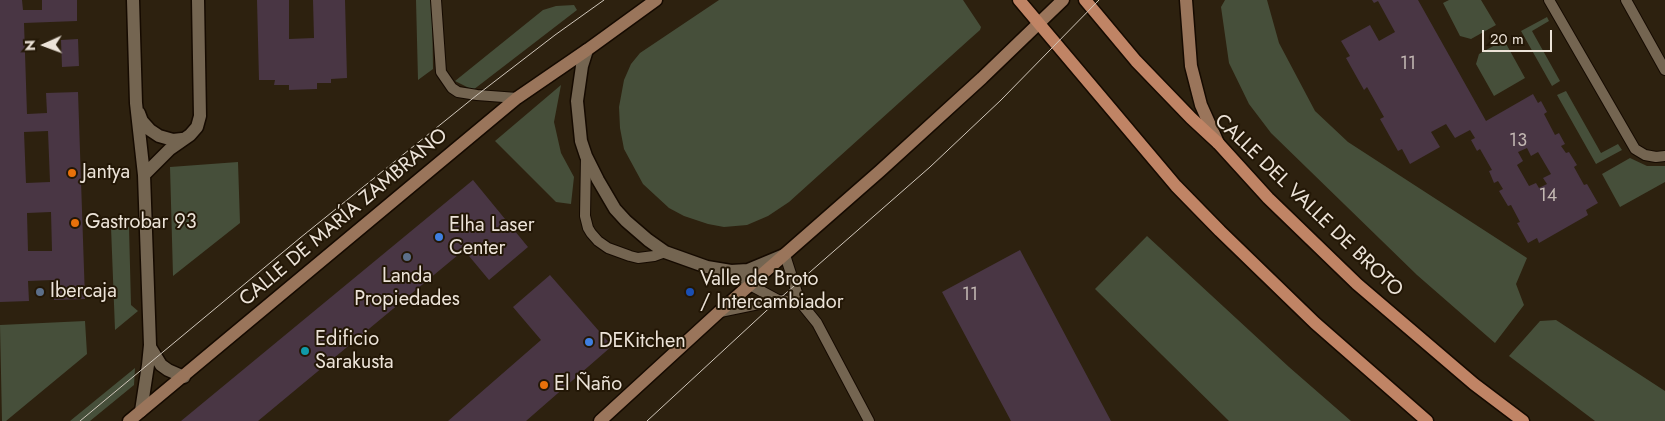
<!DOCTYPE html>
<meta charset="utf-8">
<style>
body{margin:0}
#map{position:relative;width:1665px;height:421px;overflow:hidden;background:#2d210f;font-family:Jost,sans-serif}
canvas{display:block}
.north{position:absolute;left:20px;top:20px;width:50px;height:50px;-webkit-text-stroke:4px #231706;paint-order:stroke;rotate:268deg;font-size:14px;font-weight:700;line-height:20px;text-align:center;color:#ece3d8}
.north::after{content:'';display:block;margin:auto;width:18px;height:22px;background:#ece3d8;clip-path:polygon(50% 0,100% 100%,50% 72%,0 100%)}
.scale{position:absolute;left:1482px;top:30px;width:70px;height:22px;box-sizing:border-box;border:2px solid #ece3d8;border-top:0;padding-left:6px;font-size:15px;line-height:18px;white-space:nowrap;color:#ece3d8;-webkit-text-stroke:4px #231706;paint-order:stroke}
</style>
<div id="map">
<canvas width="1665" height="421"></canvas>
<div class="north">N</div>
<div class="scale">20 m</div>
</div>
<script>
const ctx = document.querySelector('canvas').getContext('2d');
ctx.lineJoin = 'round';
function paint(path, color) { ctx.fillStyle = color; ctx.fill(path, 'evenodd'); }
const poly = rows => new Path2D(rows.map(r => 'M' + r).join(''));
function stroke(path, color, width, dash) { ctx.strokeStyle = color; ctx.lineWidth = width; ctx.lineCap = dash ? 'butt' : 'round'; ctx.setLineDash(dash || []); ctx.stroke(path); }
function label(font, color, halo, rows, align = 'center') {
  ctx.font = font + ' Jost,sans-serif'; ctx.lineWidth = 4; ctx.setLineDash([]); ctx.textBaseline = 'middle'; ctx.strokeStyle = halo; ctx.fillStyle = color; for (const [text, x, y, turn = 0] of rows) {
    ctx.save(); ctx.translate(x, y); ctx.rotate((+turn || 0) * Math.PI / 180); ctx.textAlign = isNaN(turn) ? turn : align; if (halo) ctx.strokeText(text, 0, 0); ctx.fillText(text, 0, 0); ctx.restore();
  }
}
const green = poly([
 [416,0,432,0,433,69,418,80],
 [719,0,963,0,981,27,980,30,971,38,789,202,768,216,747,225,724,227,708,224,684,216,669,208,643,184,624,149,620,128,619,107,624,80,631,64,640,53],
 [1225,0,1267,0,1279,43,1315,111,1348,142,1527,258,1516,284,1524,305,1495,343,1417,275,1271,133,1249,104,1229,63,1221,7],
 [1449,0,1481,0,1496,25,1471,39,1460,36,1443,3],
 [574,5,577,10,473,90,455,81,543,10,556,6],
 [1547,17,1549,21,1532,31,1560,81,1552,86,1521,31],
 [1504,40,1525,78,1494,96,1476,64,1479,54],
 [561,85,554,122,561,153,574,177,571,204,556,202,495,141],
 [1566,91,1601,153,1618,144,1622,150,1596,164,1557,95],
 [1630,158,1647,166,1665,166,1665,182,1620,207,1602,174],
 [238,162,240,223,173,276,170,167],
 [111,227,129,227,131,305,138,311,115,330],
 [1147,236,1289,367,1351,421,1229,421,1095,289],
 [1556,320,1665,391,1665,421,1595,421,1509,356,1540,321],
 [85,321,87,354,6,421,2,421,0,325],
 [135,368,134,385,90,421,70,421]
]);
const building = poly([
 [0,0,22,0,23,10,42,10,42,0,77,0,77,21,24,23,27,114,47,113,46,93,78,92,85,299,54,300,53,280,28,281,29,301,0,302],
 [48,131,50,182,26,183,24,132],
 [51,212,52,251,28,251,27,213],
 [257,0,289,0,289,39,314,38,313,0,345,0,347,78,331,79,331,83,317,83,317,89,289,90,289,85,274,85,275,80,259,80],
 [1372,0,1418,0,1486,121,1533,94,1538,103,1541,101,1547,112,1544,114,1555,135,1559,133,1565,144,1561,146,1566,153,1569,152,1577,165,1574,167,1584,185,1587,184,1598,203,1586,210,1588,215,1539,243,1537,238,1528,243,1517,223,1520,222,1511,205,1508,206,1499,191,1503,189,1498,181,1494,183,1489,171,1492,170,1480,149,1477,151,1471,140,1475,138,1470,130,1455,138,1446,124,1431,132,1440,147,1410,164,1402,149,1398,151,1380,119,1384,117,1367,87,1364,90,1346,58,1350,56,1341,41,1370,25,1379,41,1395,32,1378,1,1374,3],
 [1527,148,1531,156,1538,152,1551,174,1543,178,1547,184,1539,188,1536,183,1529,186,1517,165,1523,161,1518,152],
 [78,39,79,66,62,67,61,40],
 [473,180,528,247,489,280,464,250,258,421,181,421],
 [1020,250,1111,421,1011,421,942,292],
 [550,275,612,346,526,421,448,421,541,340,513,307]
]);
const service = poly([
 [436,0,441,72,452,88,458,92,477,95,517,98],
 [1549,0,1635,149,1645,155,1656,157,1665,156],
 [1626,0,1665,70],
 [586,157,585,216,588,228,591,233,598,241,608,248,630,256,638,258,654,256,665,252],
 [785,255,800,302,817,323,869,421],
 [731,271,750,285,778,300],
 [720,312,778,300,800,302]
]);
const minor = poly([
 [133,0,136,103,144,175,150,345,148,365,141,411],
 [587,50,582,66,577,101,581,141,586,156,598,180,615,209,626,221,648,240,665,252,707,267,731,271,748,270,784,255],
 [139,113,142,121,150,130,159,136,173,140,182,139],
 [144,175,170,149,190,135,197,127,200,116,198,0],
 [150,347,161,365,168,370,184,377]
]);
const secondary = poly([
 [1186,0,1191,66,1201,105,1218,143],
 [129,421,517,98,587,50,656,0],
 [600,421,719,312,880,171,982,78,1063,0]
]);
const primary = poly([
 [1019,0,1176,186,1220,231,1315,323,1427,421],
 [1085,0,1136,61,1191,118,1218,143,1268,198,1357,284,1474,384,1523,421]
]);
const tram = poly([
 [80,421,300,238,477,95,555,35,604,0],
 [647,421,778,300,930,167,1001,100,1099,0]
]);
const markers = [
 [72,173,5,"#e8710a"],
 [75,223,5,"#e8710a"],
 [439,237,5,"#3f7fe0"],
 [407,257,5,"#5c6f8a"],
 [40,292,5,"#5c6f8a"],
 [690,292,5,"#1a4fb4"],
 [589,342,5,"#3f7fe0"],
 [305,351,5,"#0f9aa8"],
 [544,385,5,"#e8710a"]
];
const numberNames = [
 ["11",1408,65],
 ["13",1518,142],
 ["14",1548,197],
 ["11",970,296]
];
const poiNames = [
 ["Jantya",82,173],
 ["Gastrobar 93",85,223],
 ["Elha Laser",449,226],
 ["Center",449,249],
 ["Landa",407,277,"center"],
 ["Propiedades",407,300,"center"],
 ["Valle de Broto",700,280],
 ["/ Intercambiador",700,303],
 ["Ibercaja",50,292],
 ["Edificio",315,340],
 ["Sarakusta",315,363],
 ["DEKitchen",599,342],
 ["El Ñaño",554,385]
];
const streetNames = [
 ["CALLE DEL VALLE DE BROTO",1308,206,44],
 ["CALLE DE MARÍA ZAMBRANO",344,218,-40]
];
paint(green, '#464f3a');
paint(building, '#493644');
stroke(service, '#150a00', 12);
stroke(minor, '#150a00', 15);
stroke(secondary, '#150a00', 15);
stroke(primary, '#150a00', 15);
stroke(service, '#746551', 10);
stroke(minor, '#746551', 12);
stroke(secondary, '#9a755b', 12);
stroke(primary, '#c08465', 12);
stroke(tram, '#d0c7bb', 1);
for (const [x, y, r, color] of markers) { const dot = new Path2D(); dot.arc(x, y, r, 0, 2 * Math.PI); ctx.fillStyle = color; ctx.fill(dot); stroke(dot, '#231706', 2); }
label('18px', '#c3b8b3', null, numberNames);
label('20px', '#ece3d8', '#231706', poiNames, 'left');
label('20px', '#ece3d8', '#231706', streetNames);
</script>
